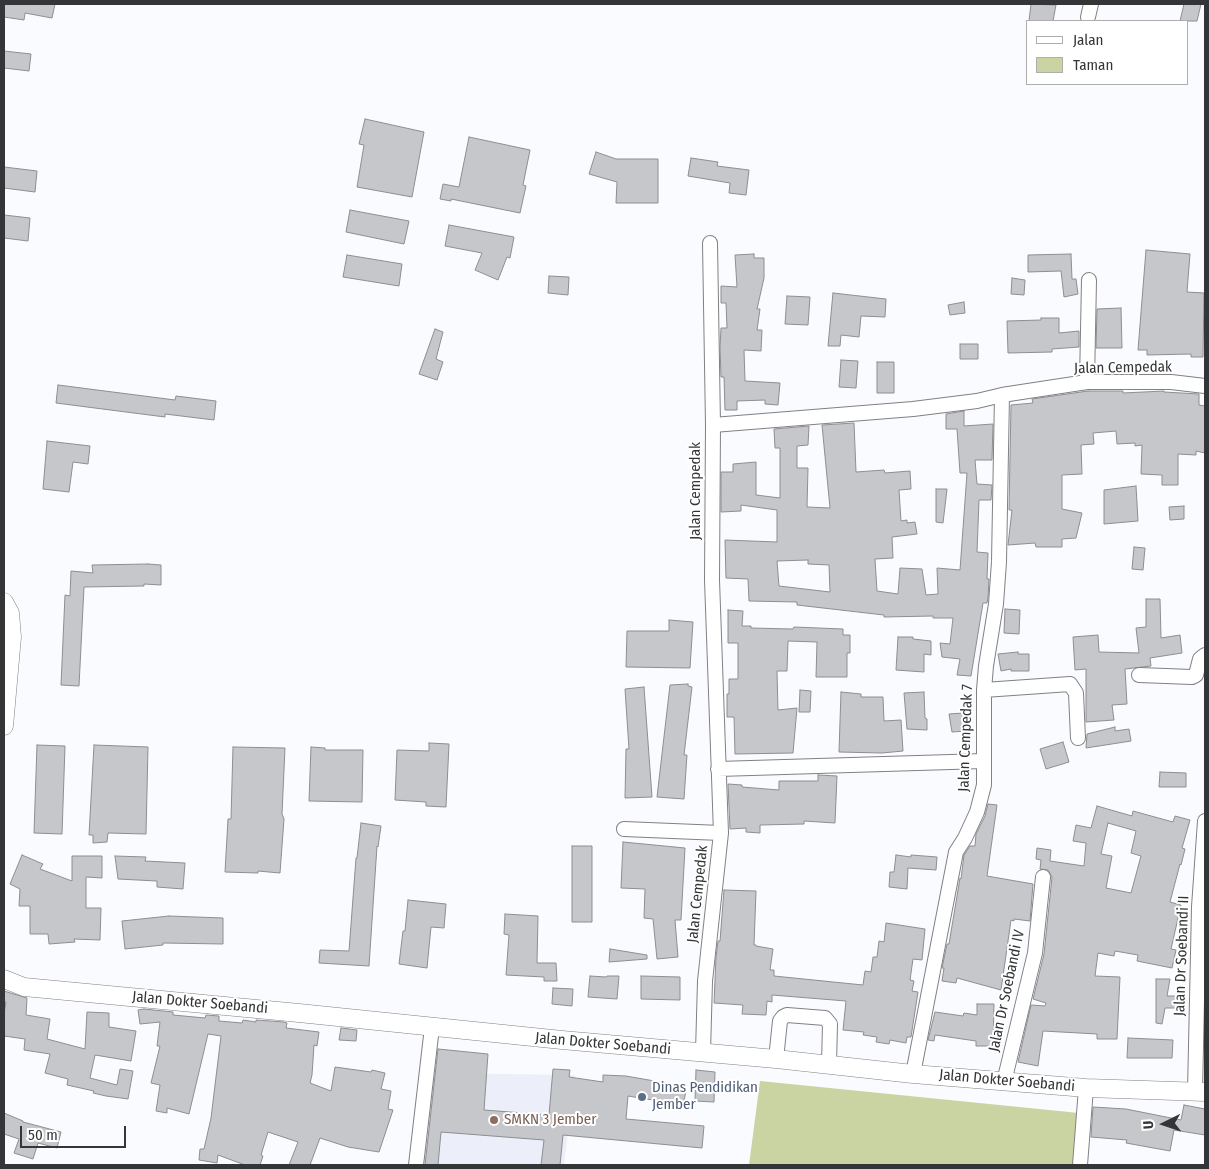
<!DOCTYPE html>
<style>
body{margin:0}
#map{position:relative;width:1209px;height:1169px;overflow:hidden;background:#fafbff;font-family:"Fira Sans Condensed",sans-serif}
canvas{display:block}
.frame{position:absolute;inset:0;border:5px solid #343536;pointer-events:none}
.legend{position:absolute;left:1026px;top:20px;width:162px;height:65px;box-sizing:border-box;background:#fff;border:1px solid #aeaeaf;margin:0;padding:6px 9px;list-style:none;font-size:15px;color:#343536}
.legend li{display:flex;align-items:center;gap:10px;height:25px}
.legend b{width:25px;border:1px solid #aeaeaf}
.north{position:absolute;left:1139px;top:1099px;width:50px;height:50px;-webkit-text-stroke:4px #fff;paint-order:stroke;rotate:266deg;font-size:14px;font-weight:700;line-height:20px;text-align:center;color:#343536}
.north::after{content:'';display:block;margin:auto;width:18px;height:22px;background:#343536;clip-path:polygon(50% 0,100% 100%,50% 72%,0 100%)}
.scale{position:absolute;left:20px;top:1126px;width:106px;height:22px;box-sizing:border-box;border:2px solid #343536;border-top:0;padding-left:6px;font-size:15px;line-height:18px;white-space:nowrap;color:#343536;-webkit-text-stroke:4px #fff;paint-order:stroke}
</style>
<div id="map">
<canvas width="1209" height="1169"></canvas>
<div class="frame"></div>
<ul class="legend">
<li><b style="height:6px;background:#fff"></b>Jalan</li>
<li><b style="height:14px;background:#cad4a3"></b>Taman</li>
</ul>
<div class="north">U</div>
<div class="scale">50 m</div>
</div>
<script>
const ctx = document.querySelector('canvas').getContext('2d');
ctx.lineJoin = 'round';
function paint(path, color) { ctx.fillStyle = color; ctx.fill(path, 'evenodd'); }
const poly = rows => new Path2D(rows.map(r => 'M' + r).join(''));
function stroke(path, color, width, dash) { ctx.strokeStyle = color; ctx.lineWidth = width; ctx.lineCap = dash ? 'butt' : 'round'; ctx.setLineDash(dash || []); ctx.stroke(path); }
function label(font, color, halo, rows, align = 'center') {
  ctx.font = font + ' "Fira Sans Condensed",sans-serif'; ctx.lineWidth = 4; ctx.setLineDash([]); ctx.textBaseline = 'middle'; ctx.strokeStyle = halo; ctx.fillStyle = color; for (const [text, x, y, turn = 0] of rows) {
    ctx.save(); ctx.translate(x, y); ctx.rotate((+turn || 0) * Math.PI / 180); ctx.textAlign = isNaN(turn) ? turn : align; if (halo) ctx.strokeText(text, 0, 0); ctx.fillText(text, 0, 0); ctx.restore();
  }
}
const built = poly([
 [427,1073,575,1075,564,1165,409,1165]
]);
const green = poly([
 [760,1081,1079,1113,1074,1165,749,1165]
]);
const building = poly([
 [4,4,55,4,52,18,25,13,24,20,4,17,4,4],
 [1031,4,1056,5,1053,21,1029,21,1031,4],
 [1184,4,1201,4,1197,21,1180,21,1184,4],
 [4,51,31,54,29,71,4,68,4,51],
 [365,119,424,132,412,197,357,187,364,145,359,144,365,119],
 [469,137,530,150,523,185,526,186,520,213,451,199,451,201,440,199,443,184,459,187,469,137],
 [596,152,616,159,658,159,658,203,616,203,617,182,589,174,596,152],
 [691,158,718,162,717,166,749,170,746,195,729,193,730,183,688,176,691,158],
 [4,167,37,171,35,192,4,188,4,167],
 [350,210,409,221,404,244,346,232,350,210],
 [4,215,30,218,28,241,4,238,4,215],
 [449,225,514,237,510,258,507,257,498,280,475,270,482,253,445,246,449,225],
 [1146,250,1190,254,1187,292,1204,293,1203,357,1191,357,1191,354,1147,355,1147,350,1138,350,1146,250],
 [754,254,754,258,764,258,764,278,757,309,760,309,757,330,762,330,761,351,744,350,745,381,780,383,778,405,765,404,765,400,737,401,737,410,725,410,724,377,721,377,720,348,721,328,727,328,726,303,721,303,721,286,737,287,735,255,754,254],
 [1071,254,1072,279,1076,279,1078,294,1064,297,1061,271,1028,272,1028,255,1071,254],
 [347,255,402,264,399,286,343,277,347,255],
 [549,276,569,277,568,295,548,293,549,276],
 [1012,278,1025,280,1024,295,1011,294,1012,278],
 [833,293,886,299,885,317,861,316,859,337,841,335,840,346,828,346,833,293],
 [787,296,810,297,808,325,785,324,787,296],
 [964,302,965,313,950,315,948,305,964,302],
 [1121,308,1122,348,1096,348,1097,309,1121,308],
 [1041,318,1059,318,1059,333,1079,331,1079,347,1052,349,1052,352,1008,353,1007,321,1041,320,1041,318],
 [435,329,443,332,436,359,443,362,437,380,419,374,435,329],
 [960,344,978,344,978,359,960,359,960,344],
 [841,360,858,361,856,388,839,387,841,360],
 [877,362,894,362,894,393,877,393,877,362],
 [58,385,175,400,176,396,216,401,214,420,165,414,165,417,56,403,58,385],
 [1088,391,1123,391,1123,393,1164,391,1164,392,1199,394,1199,405,1205,406,1205,453,1196,451,1196,455,1178,454,1178,485,1162,485,1162,475,1141,474,1142,445,1135,446,1135,443,1117,444,1116,431,1093,433,1094,444,1081,445,1082,474,1062,475,1062,509,1082,513,1076,538,1062,539,1062,547,1036,547,1035,543,1008,545,1012,510,1009,510,1011,405,1033,403,1032,399,1088,391],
 [964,411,964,426,993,424,992,460,975,460,977,484,992,485,991,500,979,500,977,552,988,553,987,579,989,579,988,598,987,603,983,603,971,676,957,675,960,659,942,657,940,643,950,644,953,618,933,618,933,616,884,617,884,615,797,605,797,602,749,601,748,579,726,578,725,540,777,542,777,510,741,505,741,511,721,512,721,472,733,472,733,464,756,462,756,495,780,498,780,448,775,448,774,429,809,426,808,445,797,446,797,468,808,468,807,507,830,508,822,425,854,423,856,472,884,470,885,473,910,471,911,489,899,490,901,521,907,520,907,523,915,522,917,534,892,537,893,558,875,559,877,591,898,594,900,568,922,569,926,595,938,594,937,568,960,570,967,473,960,473,957,429,946,429,946,414,964,411],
 [808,560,808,564,829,565,830,592,779,586,777,561,808,560],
 [47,441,90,446,88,464,73,462,69,492,43,489,47,441],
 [1136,486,1138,521,1104,524,1104,490,1136,486],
 [936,489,947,489,943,523,936,522,936,489],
 [1184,506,1184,519,1170,520,1169,507,1184,506],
 [1134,547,1145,548,1143,570,1132,569,1134,547],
 [148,564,161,565,161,585,144,584,144,586,84,587,79,686,61,685,65,595,70,596,71,571,93,573,92,565,148,564],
 [1146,599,1160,599,1161,638,1180,635,1182,653,1150,658,1151,666,1125,669,1127,704,1112,705,1114,720,1086,722,1086,669,1075,670,1073,637,1098,635,1099,652,1139,653,1136,628,1146,627,1146,599],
 [1005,609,1020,610,1019,634,1004,633,1005,609],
 [728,610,743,611,742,626,751,626,751,628,793,629,794,627,843,629,843,635,850,635,850,653,847,653,847,677,816,677,817,642,788,641,787,671,777,671,778,710,797,708,793,753,735,754,734,717,727,717,727,694,729,694,729,679,738,679,738,643,728,643,728,610],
 [669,620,693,622,690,668,626,667,627,631,669,631,669,620],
 [898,637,913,637,913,639,931,641,931,655,924,654,924,672,896,670,898,637],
 [1018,652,1018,654,1029,654,1029,671,1011,671,1011,669,1001,671,998,654,1018,652],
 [688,684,688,686,692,687,684,755,687,755,684,799,657,797,670,685,688,684],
 [644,687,652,797,625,798,626,749,629,749,625,689,644,687],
 [800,690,811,691,810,712,799,712,800,690],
 [841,692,861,694,861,697,883,697,884,721,901,720,903,751,882,753,839,752,841,692],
 [924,692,925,718,927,719,927,730,907,729,904,693,924,692],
 [963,713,966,731,952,732,949,714,963,713],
 [1115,727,1115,731,1129,729,1131,741,1086,748,1087,734,1115,727],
 [1063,742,1069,762,1046,769,1040,749,1063,742],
 [429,743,449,744,446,807,426,806,426,802,395,800,397,750,429,751,429,743],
 [37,745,65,746,62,834,34,833,37,745],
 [94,745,148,747,146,834,108,833,107,842,93,843,93,835,89,835,94,745],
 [233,747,285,748,282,814,284,819,280,873,258,871,258,873,225,872,228,819,231,819,233,747],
 [311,747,325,748,325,750,363,750,362,802,309,801,311,747],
 [1160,772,1186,773,1186,787,1159,787,1160,772],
 [818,775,837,776,835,823,804,821,804,824,760,825,760,833,746,832,746,828,730,829,728,784,742,785,742,787,779,790,779,781,818,781,818,775],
 [988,804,997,805,987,876,1033,884,1030,921,1014,919,1014,921,1011,920,1001,990,957,978,956,983,942,981,944,968,942,968,947,944,949,944,960,878,961,879,964,855,970,846,975,846,976,834,985,816,988,804],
 [1097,806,1132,816,1133,811,1173,822,1175,816,1190,820,1182,848,1185,849,1181,865,1180,864,1170,902,1181,905,1171,949,1176,950,1172,968,1137,961,1138,955,1115,951,1114,956,1098,953,1095,976,1120,977,1117,1039,1097,1039,1097,1034,1043,1031,1038,1066,1018,1062,1031,1005,1045,1006,1046,1003,1033,999,1044,954,1052,877,1048,870,1040,869,1041,860,1036,859,1037,848,1051,850,1050,861,1084,866,1086,843,1073,841,1076,825,1091,828,1097,806],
 [1108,823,1136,831,1131,853,1141,856,1131,893,1106,888,1112,856,1101,854,1108,823],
 [361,823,381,826,378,847,377,846,369,966,319,963,320,950,349,951,356,858,357,858,361,823],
 [623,842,685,848,681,920,675,920,678,957,657,959,653,919,644,918,645,889,621,888,623,842],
 [572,846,592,846,592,922,572,922,572,846],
 [22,855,43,864,40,869,72,881,72,856,102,856,102,878,86,877,86,908,101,908,100,940,74,939,75,942,49,944,48,934,30,934,30,906,19,906,20,889,10,884,22,855],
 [896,855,911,857,911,855,937,857,936,870,908,868,907,889,889,887,890,872,894,872,896,855],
 [115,856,146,857,145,861,185,863,183,889,157,887,157,881,118,879,115,856],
 [724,890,756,891,754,945,756,945,756,946,773,949,770,970,774,970,774,976,863,985,865,971,871,972,873,957,877,957,879,941,884,942,886,923,925,929,922,960,913,959,910,980,914,981,912,991,918,992,911,1037,907,1037,906,1043,890,1040,889,1044,876,1042,877,1037,863,1035,864,1032,843,1030,846,1001,772,995,772,1002,767,1001,766,1015,742,1014,743,1005,714,1003,716,957,718,941,720,941,724,890],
 [408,900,446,904,444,928,431,927,427,968,399,964,403,931,405,931,408,900],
 [505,914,538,916,537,963,556,963,557,981,544,981,544,977,506,975,509,935,504,934,505,914],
 [169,916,223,918,223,944,163,943,163,945,125,949,122,921,169,916],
 [610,949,647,955,647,959,609,962,610,949],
 [590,976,606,977,607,976,619,976,617,999,588,997,590,976],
 [641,976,680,977,680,1000,641,999,641,976],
 [1156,979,1170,979,1167,996,1181,996,1181,1008,1165,1008,1162,1024,1156,1023,1156,979],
 [553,988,573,989,572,1006,552,1004,553,988],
 [4,991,27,998,26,1015,50,1019,47,1039,85,1049,87,1012,109,1013,109,1027,136,1031,131,1061,95,1055,90,1078,117,1085,120,1069,133,1071,128,1099,106,1096,93,1093,94,1091,67,1085,68,1079,45,1073,50,1054,24,1050,25,1039,4,1036,4,1013,6,1002,4,1002,4,991],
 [977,1004,994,1004,993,1046,976,1046,976,1041,935,1035,934,1041,928,1040,935,1012,963,1016,964,1013,977,1015,977,1004],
 [144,1009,173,1012,173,1015,205,1018,206,1015,219,1016,219,1021,242,1023,243,1020,256,1022,256,1020,284,1022,287,1023,286,1028,319,1032,317,1046,314,1045,312,1075,310,1083,331,1091,335,1067,371,1072,372,1070,385,1073,381,1089,391,1091,388,1109,393,1110,379,1152,348,1147,320,1138,310,1165,289,1165,298,1142,268,1132,261,1155,263,1156,260,1165,245,1165,218,1155,217,1163,199,1160,200,1149,204,1149,211,1118,221,1036,208,1034,189,1114,167,1108,167,1113,156,1111,160,1085,151,1083,160,1046,157,1046,160,1022,140,1024,138,1010,144,1009],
 [341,1028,357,1030,356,1041,339,1040,341,1028],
 [1128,1038,1173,1040,1172,1058,1127,1058,1128,1038],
 [438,1049,488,1054,484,1110,549,1115,553,1069,570,1070,569,1077,603,1082,603,1075,626,1076,666,1083,665,1088,686,1091,683,1105,628,1096,626,1119,704,1126,702,1148,563,1135,560,1165,541,1165,544,1140,441,1132,438,1165,425,1165,438,1049],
 [696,1070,715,1072,714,1102,695,1101,696,1070],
 [1184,1105,1205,1109,1205,1135,1174,1130,1170,1151,1126,1143,1127,1140,1091,1137,1093,1107,1126,1109,1181,1120,1184,1105],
 [4,1113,23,1121,23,1122,61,1132,57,1148,38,1143,33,1159,14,1153,19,1139,4,1134,4,1113]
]);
const minor = poly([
 [1088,17,1091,4],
 [1087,382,1089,280],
 [713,425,913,409,977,401,1002,395,1087,382,1171,382,1205,386],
 [1139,675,1192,677,1196,675,1200,659,1205,655],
 [984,690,1070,684,1076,693,1078,738],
 [718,769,984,761],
 [624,829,721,833],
 [703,1052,705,981,721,833,712,580,713,425,710,243],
 [776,1059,780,1021,783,1017,787,1015,825,1018,830,1024,829,1064],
 [913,1074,956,852,965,838,977,812,984,785,984,690,986,666,996,604,999,562,1002,395],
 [1004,1082,1035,953,1043,877],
 [1195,1092,1199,907,1205,821],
 [416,1165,432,1027],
 [1080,1165,1086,1088]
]);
const major = poly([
 [4,602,10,613,12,637,4,726],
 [4,979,24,987,299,1013,562,1040,776,1059,913,1074,1086,1088,1205,1092]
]);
const markers = [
 [642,1097,5,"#5c6f8a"],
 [494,1120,5,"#8d6e63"]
];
const streetNames = [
 ["Jalan Cempedak",1123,368,-1],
 ["Jalan Cempedak",696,491,-90],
 ["Jalan Cempedak 7",966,738,-88],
 ["Jalan Cempedak",698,894,-84],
 ["Jalan Dr Soebandi II",1182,956,-88],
 ["Jalan Dr Soebandi IV",1007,991,-78],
 ["Jalan Dokter Soebandi",200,1003,5],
 ["Jalan Dokter Soebandi",603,1044,5],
 ["Jalan Dokter Soebandi",1007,1081,5]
];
const serviceNames = [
 ["Dinas Pendidikan",652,1088],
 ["Jember",652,1105]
];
const educationNames = [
 ["SMKN 3 Jember",504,1120]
];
paint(built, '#eceffa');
paint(green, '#cad4a3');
paint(building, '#c6c7ca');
stroke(building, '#8d8e91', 1);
stroke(minor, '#808184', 16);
stroke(major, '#808184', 19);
stroke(minor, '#fff', 14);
stroke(major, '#fff', 18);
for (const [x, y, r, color] of markers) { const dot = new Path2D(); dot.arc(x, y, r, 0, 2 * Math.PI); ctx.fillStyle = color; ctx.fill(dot); stroke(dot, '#fff', 2); }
label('15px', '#343536', '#fff', streetNames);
label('15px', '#4e5e75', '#fff', serviceNames, 'left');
label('15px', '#785e54', '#fff', educationNames, 'left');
</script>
